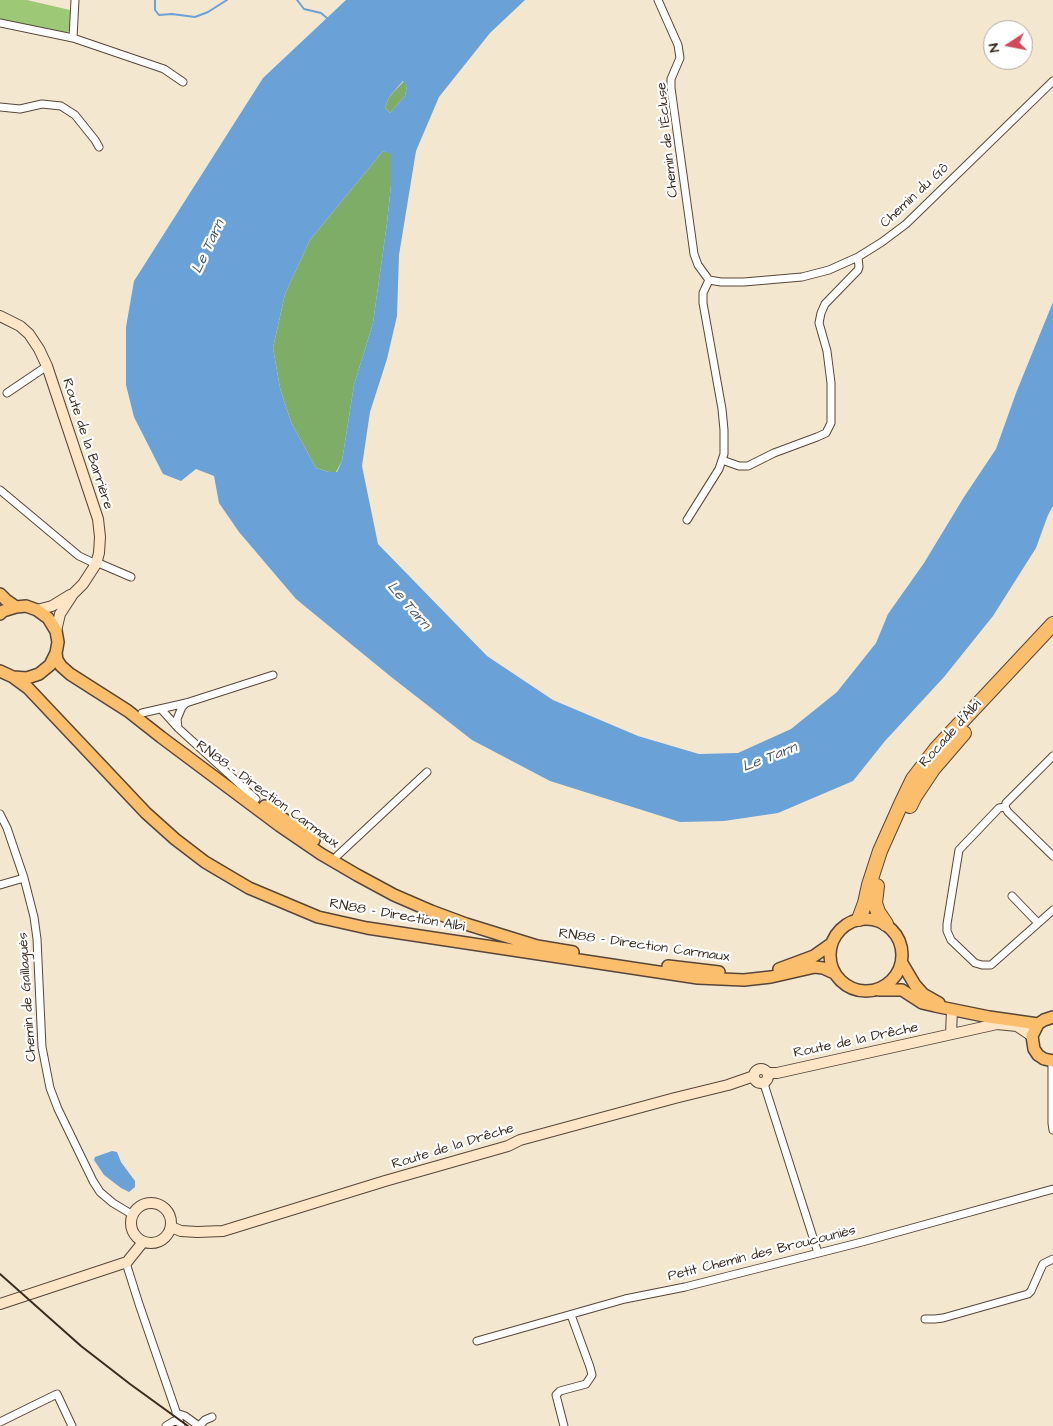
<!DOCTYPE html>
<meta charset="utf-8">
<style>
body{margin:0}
#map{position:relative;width:1053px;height:1426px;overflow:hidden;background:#f4e7d0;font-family:"Architects Daughter",sans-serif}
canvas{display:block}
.north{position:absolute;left:983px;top:20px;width:50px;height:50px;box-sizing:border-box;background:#fff;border:1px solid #b1aaa5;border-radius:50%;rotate:259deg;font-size:14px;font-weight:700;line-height:20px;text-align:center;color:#3b2a1e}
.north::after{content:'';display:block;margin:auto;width:18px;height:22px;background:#d1495b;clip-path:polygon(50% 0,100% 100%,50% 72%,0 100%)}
</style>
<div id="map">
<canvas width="1053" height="1426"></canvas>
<div class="north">N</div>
</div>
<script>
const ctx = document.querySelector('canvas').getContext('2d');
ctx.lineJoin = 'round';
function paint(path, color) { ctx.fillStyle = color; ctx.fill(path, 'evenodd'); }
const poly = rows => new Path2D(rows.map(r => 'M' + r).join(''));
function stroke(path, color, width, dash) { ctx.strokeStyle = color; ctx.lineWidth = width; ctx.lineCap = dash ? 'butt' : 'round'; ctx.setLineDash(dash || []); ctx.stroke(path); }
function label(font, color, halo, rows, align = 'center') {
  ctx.font = font + ' "Architects Daughter",sans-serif'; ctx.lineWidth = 4.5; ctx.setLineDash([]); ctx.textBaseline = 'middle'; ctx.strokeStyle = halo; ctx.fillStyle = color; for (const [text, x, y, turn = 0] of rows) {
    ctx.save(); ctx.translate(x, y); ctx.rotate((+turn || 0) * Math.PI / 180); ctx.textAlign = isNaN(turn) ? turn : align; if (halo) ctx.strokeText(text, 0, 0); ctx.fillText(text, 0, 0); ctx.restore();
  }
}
const green = poly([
 [0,0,27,0,70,10,72,29,64,34,0,19]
]);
const forest = poly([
 [404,81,407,86,405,96,390,113,385,108,389,97],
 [383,151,392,153,391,185,387,223,373,323,354,385,342,461,336,472,329,472,316,468,291,422,280,388,273,348,285,294,310,240]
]);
const water = poly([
 [346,0,525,0,490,33,439,97,416,151,399,255,397,316,387,359,370,412,362,466,378,544,487,656,553,700,638,736,699,754,738,753,791,729,837,692,876,643,888,614,924,563,964,497,996,449,1016,393,1053,302,1053,506,1048,515,1036,548,993,616,944,677,885,741,853,781,778,813,724,821,680,822,550,781,472,740,390,676,296,599,239,532,219,503,214,476,196,469,181,481,163,474,134,417,126,385,126,327,134,281,263,78],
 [403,81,407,86,405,96,390,113,385,108,389,97],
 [383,151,391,154,391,185,387,223,373,323,354,385,342,461,337,472,329,472,316,468,291,422,280,388,273,348,285,294,310,240],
 [112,1151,117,1152,121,1162,135,1181,135,1187,129,1192,121,1188,104,1175,94,1160,95,1157]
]);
const stream = poly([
 [155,0,155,10,159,15,172,14,195,17,208,12,227,0],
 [297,0,304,9,321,13,328,19]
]);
const street = poly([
 [658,0,678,45,680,58,671,79,671,88,694,254,698,265,709,280,721,282,744,282,802,277,829,270,858,257],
 [0,23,73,38,164,69,183,82],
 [73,38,75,0],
 [0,107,20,109,42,104,61,106,75,115,95,140,99,147],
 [7,393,47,366],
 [722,460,739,466,748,466,774,453,817,437,826,433,831,423,831,383,827,351,819,323,821,313,825,304,858,270,859,267,858,257,882,242,906,224,1053,81],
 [0,490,79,556,96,564],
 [687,520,719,469,724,454,724,430,722,409,703,303,703,293,709,280],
 [96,562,131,577],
 [186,703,182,707,177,719,178,728,256,799],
 [161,709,178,728],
 [142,713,186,703,273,675],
 [1005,807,999,808,959,850,947,924,947,931,951,940,975,963,982,965,991,965,1053,910],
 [1005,807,1006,803,1053,756],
 [1005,807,1008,812,1053,856],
 [0,814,7,828,24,878,34,917,37,939,42,1047,50,1088,58,1109,93,1181,100,1192,113,1203,133,1215],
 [337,856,427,772],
 [0,885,24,878],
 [1012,896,1038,923],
 [1052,1061,1052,1123,1053,1130],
 [765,1082,765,1087,818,1253],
 [127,1262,127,1266,139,1304,181,1426],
 [925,1319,935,1319,943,1318,1028,1294,1031,1291,1043,1264,1053,1259],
 [477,1341,625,1299,685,1287,862,1242,1053,1189],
 [176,1413,185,1416,199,1426,205,1420,212,1417],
 [0,1422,57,1394,72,1426],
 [166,1426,174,1421,179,1422],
 [564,1426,556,1395,560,1391,586,1384,592,1375,590,1367,571,1315]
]);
const secondary = poly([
 [0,316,20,326,29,334,39,349,47,366,98,519,100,537,99,553,96,564,83,584,73,594,60,614,56,631],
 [37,610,52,606,70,595],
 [951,1034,952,1010],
 '754 1076a7 7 0 1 1 14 0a7 7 0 1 1-14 0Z',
 [768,1073,777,1073,997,1024,1017,1026,1032,1036],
 '131 1223a20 20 0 1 1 40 0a20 20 0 1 1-40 0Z',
 [171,1227,181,1231,197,1232,223,1231,385,1181,508,1146,520,1140,675,1098,728,1085,754,1076],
 [0,1304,127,1262,143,1242]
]);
const primary = poly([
 [0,594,6,600,16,607],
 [0,614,3,611,16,607,26,606,37,610,48,618,56,631,58,642,56,653,50,665,39,674,27,678,13,677,0,671],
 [56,653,57,660,61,666,70,674,128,711,161,737,280,826,321,854,357,875,394,895,431,911,466,924,537,946,573,952],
 [13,677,28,688,146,813,175,839,205,862,249,888,318,917,367,928,698,978,744,980,771,977,815,967,823,968,834,973],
 [265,806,314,840],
 '830 955a36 36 0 1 1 72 0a36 36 0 1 1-72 0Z',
 [902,963,915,985,923,994,939,1003],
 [668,966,719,972],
 [779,969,814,956,831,944],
 [879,990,902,990,922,1003,935,1006,989,1017,1038,1024],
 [1053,1017,1044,1020,1038,1024,1032,1036,1034,1049,1038,1055,1044,1059,1053,1061]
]);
const highway = poly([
 [910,806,915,796,933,769,964,733],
 [877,886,875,903,878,912,886,924],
 [859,919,865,903,869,885,880,851,901,804,913,779,936,749,1053,624]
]);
const rail = poly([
 [0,1274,81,1346,130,1384,188,1426]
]);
const streetNames = [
 ["Chemin de l'Écluse",668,140,-96],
 ["Chemin du Gô",915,196,-43],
 ["Route de la Barrière",87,444,72],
 ["Rocade d'Albi",951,734,-48],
 ["RN88 - Direction Carmaux",267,795,36],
 ["RN88 - Direction Albi",397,916,10],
 ["RN88 - Direction Carmaux",644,946,8],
 ["Chemin de Gaillaguès",28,997,-94],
 ["Route de la Drêche",856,1041,-12],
 ["Route de la Drêche",453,1147,-17],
 ["Petit Chemin des Broucouniès",762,1254,-14]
];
const waterNames = [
 ["Le Tarn",209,247,-65],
 ["Le Tarn",408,606,49],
 ["Le Tarn",770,758,-21]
];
paint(green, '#9dc977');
paint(forest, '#7ead68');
paint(water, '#6aa2d8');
stroke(stream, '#6aa2d8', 2);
stroke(street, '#574639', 9);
stroke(secondary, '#574639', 12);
stroke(primary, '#574639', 14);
stroke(highway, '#574639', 16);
stroke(street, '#fff', 7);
stroke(secondary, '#fde5c5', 10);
stroke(primary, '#fabe6d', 11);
stroke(highway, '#fabe6d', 14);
stroke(rail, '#3b2a1e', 2);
label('14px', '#3b2a1e', '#fff', streetNames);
label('italic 15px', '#4e5a68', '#fff', waterNames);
</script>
